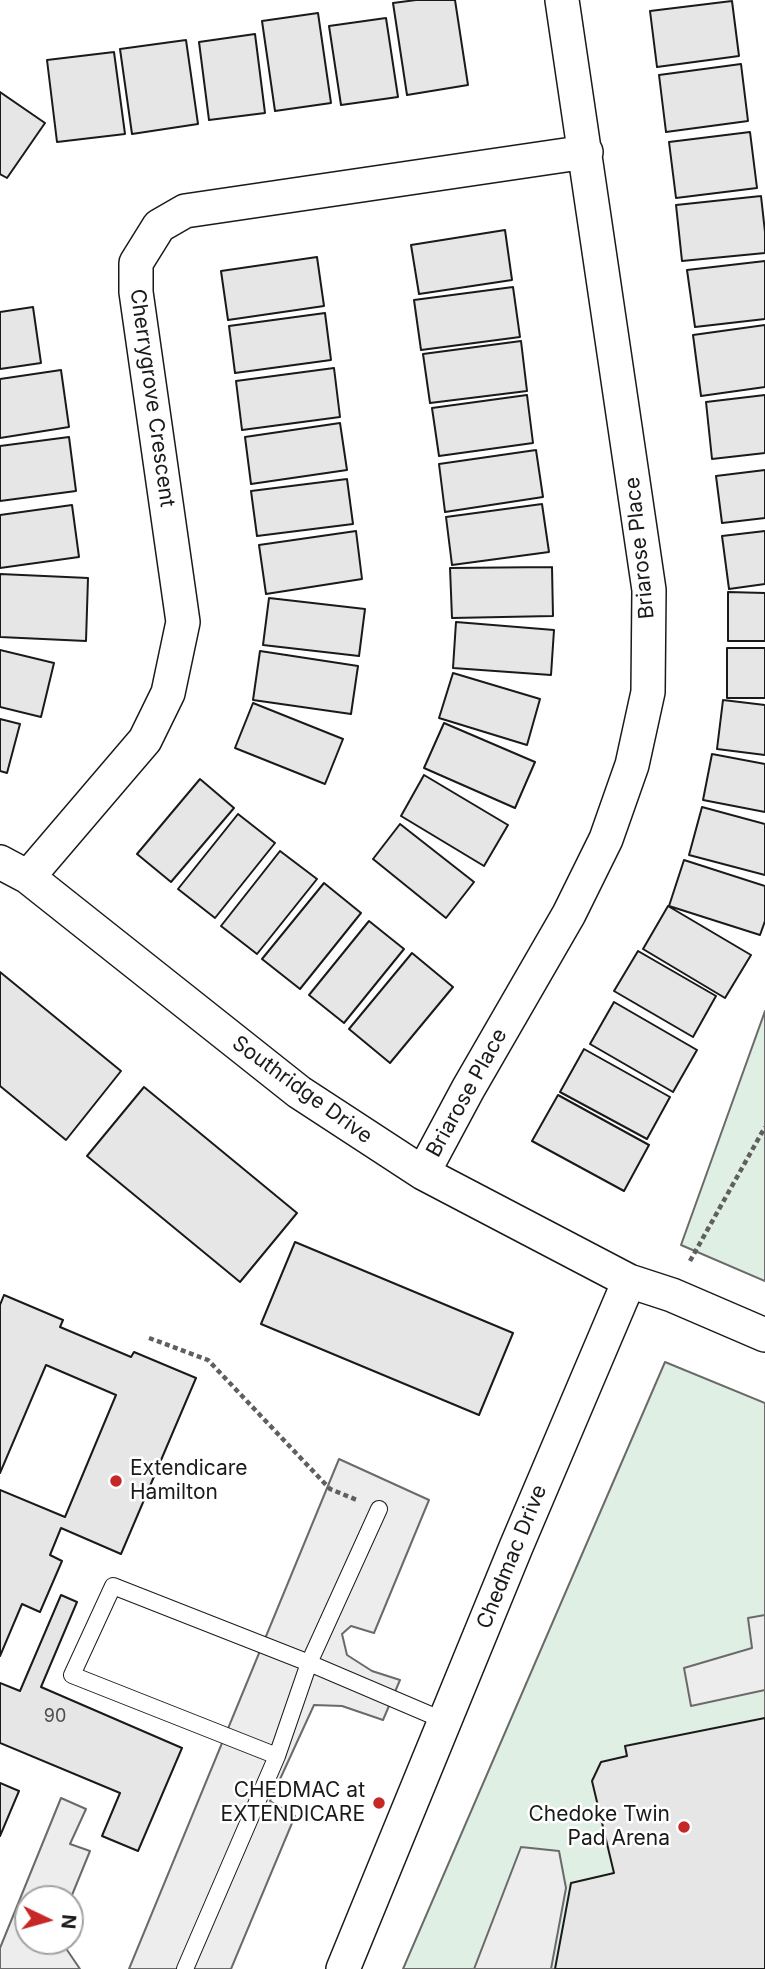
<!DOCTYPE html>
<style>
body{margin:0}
#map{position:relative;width:765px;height:1969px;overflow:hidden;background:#fff;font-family:Inter,sans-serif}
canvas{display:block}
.north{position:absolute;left:14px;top:1885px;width:70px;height:70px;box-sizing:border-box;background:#fff;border:2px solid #a3a3a3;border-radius:50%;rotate:95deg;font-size:19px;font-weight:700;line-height:28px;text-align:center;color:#1a1a1a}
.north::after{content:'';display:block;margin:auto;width:24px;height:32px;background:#c62828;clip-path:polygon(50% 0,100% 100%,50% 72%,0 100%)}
</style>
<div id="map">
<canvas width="765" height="1969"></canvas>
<div class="north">N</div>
</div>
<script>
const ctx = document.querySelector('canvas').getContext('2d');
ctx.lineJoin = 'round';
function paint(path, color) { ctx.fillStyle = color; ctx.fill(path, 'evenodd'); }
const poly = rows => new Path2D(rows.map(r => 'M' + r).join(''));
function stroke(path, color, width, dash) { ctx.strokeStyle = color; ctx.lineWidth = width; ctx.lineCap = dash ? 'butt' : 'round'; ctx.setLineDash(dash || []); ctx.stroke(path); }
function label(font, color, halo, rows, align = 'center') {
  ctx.font = font + ' Inter,sans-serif'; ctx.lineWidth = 5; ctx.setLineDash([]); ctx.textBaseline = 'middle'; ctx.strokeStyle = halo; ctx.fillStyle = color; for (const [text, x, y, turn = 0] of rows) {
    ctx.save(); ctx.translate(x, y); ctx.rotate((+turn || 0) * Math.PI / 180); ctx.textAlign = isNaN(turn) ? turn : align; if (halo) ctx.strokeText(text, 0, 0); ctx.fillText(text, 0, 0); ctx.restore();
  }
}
const green = poly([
 [765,1011,765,1281,681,1245,765,1011],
 [665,1362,765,1403,765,1969,403,1969,665,1362]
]);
const parking = poly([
 [339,1459,429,1500,374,1633,351,1626,342,1634,347,1655,372,1671,400,1680,383,1720,342,1706,314,1705,270,1801,295,1816,231,1969,129,1969,339,1459],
 [765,1615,765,1690,691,1706,684,1668,752,1648,748,1618,765,1615],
 [61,1798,86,1809,70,1844,90,1851,70,1900,28,1899,28,1941,61,1941,80,1969,0,1969,0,1948,61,1798],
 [521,1847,559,1851,566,1888,551,1969,474,1969,521,1847]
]);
const building = poly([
 [416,0,455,0,468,85,407,95,393,3,416,0],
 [732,1,739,56,657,67,650,11,732,1],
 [318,13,331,103,275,111,262,21,318,13],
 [386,18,398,97,341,105,329,26,386,18],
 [255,34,265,113,209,120,199,42,255,34],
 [186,40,198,124,132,134,120,49,186,40],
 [114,52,125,134,57,142,47,60,114,52],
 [741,64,748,121,666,132,659,75,741,64],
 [0,92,45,123,7,178,0,174,0,92],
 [750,132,757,188,676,198,669,142,750,132],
 [761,196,765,232,765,253,682,261,676,205,761,196],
 [505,230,512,280,419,294,411,245,505,230],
 [317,257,324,306,228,320,221,271,317,257],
 [765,261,765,319,695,327,687,270,765,261],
 [513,287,520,337,421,350,414,300,513,287],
 [33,307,41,363,0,369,0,312,33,307],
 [325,313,331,360,235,373,229,326,325,313],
 [765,325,765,387,701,396,693,335,765,325],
 [521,341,527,391,430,403,423,354,521,341],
 [334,368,340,417,242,430,236,381,334,368],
 [61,370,69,427,0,438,0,379,61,370],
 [527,395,533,443,439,456,432,408,527,395],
 [765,395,765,453,712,459,706,402,765,395],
 [340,423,347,470,251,484,245,437,340,423],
 [69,437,76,491,0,501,0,446,69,437],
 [536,450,543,497,445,512,439,464,536,450],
 [765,470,765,518,722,523,716,476,765,470],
 [347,479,353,524,257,536,251,491,347,479],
 [542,504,549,552,452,565,446,517,542,504],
 [72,505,79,557,0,568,0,515,72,505],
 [356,531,362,579,266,594,259,545,356,531],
 [765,531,765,584,729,589,722,536,765,531],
 [552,567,553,616,452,618,450,568,552,567],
 [0,574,88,578,86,641,0,637,0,574],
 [728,592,765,593,765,641,728,641,728,592],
 [269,598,365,609,359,656,263,645,269,598],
 [456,622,554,630,551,675,453,668,456,622],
 [727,648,765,648,765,698,727,698,727,648],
 [0,650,54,663,41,717,0,707,0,650],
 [260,651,358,666,351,714,253,700,260,651],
 [453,673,540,699,527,745,439,718,453,673],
 [723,700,765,705,765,755,717,749,723,700],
 [253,703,343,739,325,784,235,748,253,703],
 [0,719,20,724,7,773,0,771,0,719],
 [444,723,535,762,515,808,424,768,444,723],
 [712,754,765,764,765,812,703,800,712,754],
 [424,775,508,825,484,866,401,816,424,775],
 [200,779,234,808,171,882,137,854,200,779],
 [702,807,765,824,765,875,689,855,702,807],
 [238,814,275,843,215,918,178,889,238,814],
 [400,824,474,882,446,918,373,859,400,824],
 [280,851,317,879,257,954,221,926,280,851],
 [684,860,765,886,765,921,760,935,669,906,684,860],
 [324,883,361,913,300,989,262,959,324,883],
 [668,906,751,955,725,998,643,949,668,906],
 [369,921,404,949,344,1023,309,995,369,921],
 [638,951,716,996,693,1037,614,991,638,951],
 [412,953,453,987,390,1063,349,1029,412,953],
 [0,972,121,1071,66,1140,0,1086,0,972],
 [614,1002,697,1050,673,1092,590,1044,614,1002],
 [584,1049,670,1097,647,1139,560,1092,584,1049],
 [144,1087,297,1213,240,1282,87,1156,144,1087],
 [558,1095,649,1145,624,1191,532,1141,558,1095],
 [295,1242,513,1333,479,1415,261,1324,295,1242],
 [4,1295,63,1320,60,1327,131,1357,134,1352,196,1378,121,1554,61,1528,50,1555,62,1561,40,1612,22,1604,0,1656,0,1490,65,1517,116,1395,46,1365,0,1473,0,1305,4,1295],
 [61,1595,77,1602,41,1687,182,1748,138,1851,102,1836,120,1793,0,1743,0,1683,20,1691,61,1595],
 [765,1718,765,1969,555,1969,571,1883,614,1873,592,1781,601,1762,627,1756,625,1746,765,1718],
 [0,1783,19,1791,0,1836,0,1783]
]);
const path = poly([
 [690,1261,765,1127],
 [149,1338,208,1360,330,1489,357,1500]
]);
const lane = poly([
 [277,1756,72,1675,113,1586,309,1663,445,1721],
 [185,1969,277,1756,309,1663,379,1509]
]);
const street = poly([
 [0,862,28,877,299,1092,423,1173,629,1281],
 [28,877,145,740,168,693,183,622,136,292,136,263,159,226,185,211,586,152],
 [423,1173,468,1089,569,914,606,839,632,765,648,692,649,590,562,0],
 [343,1969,516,1547,629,1281,672,1295,765,1335]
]);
const markers = [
 [116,1481,7,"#c62828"],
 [379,1803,7,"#c62828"],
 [684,1827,7,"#c62828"]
];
const numberNames = [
 ["90",55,1717]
];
const streetNames = [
 ["Cherrygrove Crescent",152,398,82],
 ["Briarose Place",640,548,-96],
 ["Southridge Drive",302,1090,36],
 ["Briarose Place",467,1093,-61],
 ["Chedmac Drive",512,1557,-68]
];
const poiNames = [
 ["Extendicare",130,1469,"left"],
 ["Hamilton",130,1493,"left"],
 ["CHEDMAC at",365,1791],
 ["EXTENDICARE",365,1815],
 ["Chedoke Twin",670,1815],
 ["Pad Arena",670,1839]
];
paint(green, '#e0efe3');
stroke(green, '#6a6a6a', 2);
paint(parking, '#ededed');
stroke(parking, '#6a6a6a', 2);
paint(building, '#e6e6e6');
stroke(building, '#1a1a1a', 2);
stroke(lane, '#1a1a1a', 18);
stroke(street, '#1a1a1a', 36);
stroke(path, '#5f5f5f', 4.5, [5, 3.5]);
stroke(lane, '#fff', 16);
stroke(street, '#fff', 33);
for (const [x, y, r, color] of markers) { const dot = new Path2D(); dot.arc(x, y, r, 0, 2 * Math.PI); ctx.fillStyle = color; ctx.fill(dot); stroke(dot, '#fff', 2.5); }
label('18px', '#4d4d4d', null, numberNames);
label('21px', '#1a1a1a', '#fff', streetNames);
label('21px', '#1a1a1a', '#fff', poiNames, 'right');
</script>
